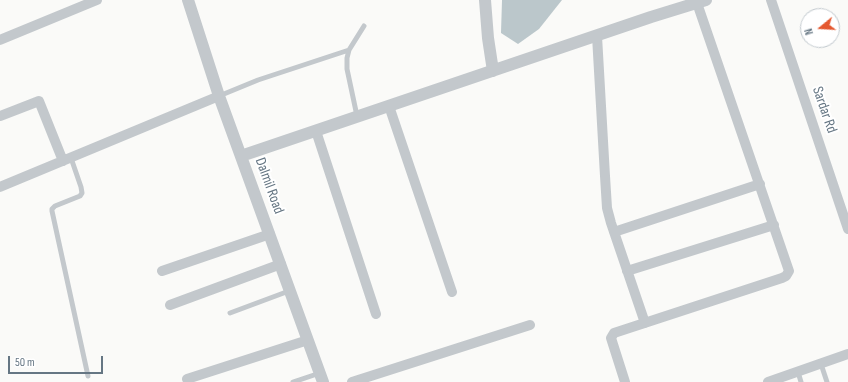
<!DOCTYPE html>
<style>
body{margin:0}
#map{position:relative;width:848px;height:382px;overflow:hidden;background:#fafaf8;font-family:"Sofia Sans Condensed",sans-serif}
canvas{display:block}
.north{position:absolute;left:800px;top:8px;width:40px;height:40px;box-sizing:border-box;background:#fff;border:1px solid #c1c8cd;border-radius:50%;rotate:252deg;font-size:11px;font-weight:700;line-height:16px;text-align:center;color:#657683}
.north::after{content:'';display:block;margin:auto;width:14px;height:18px;background:#e4572e;clip-path:polygon(50% 0,100% 100%,50% 72%,0 100%)}
.scale{position:absolute;left:8px;top:356px;width:95px;height:18px;box-sizing:border-box;border:2px solid #657683;border-top:0;padding-left:5px;font-size:12px;line-height:14px;white-space:nowrap;color:#657683;-webkit-text-stroke:3px #fff;paint-order:stroke}
</style>
<div id="map">
<canvas width="848" height="382"></canvas>
<div class="north">N</div>
<div class="scale">50 m</div>
</div>
<script>
const ctx = document.querySelector('canvas').getContext('2d');
ctx.lineJoin = 'round';
function paint(path, color) { ctx.fillStyle = color; ctx.fill(path, 'evenodd'); }
const poly = rows => new Path2D(rows.map(r => 'M' + r).join(''));
function stroke(path, color, width, dash) { ctx.strokeStyle = color; ctx.lineWidth = width; ctx.lineCap = dash ? 'butt' : 'round'; ctx.setLineDash(dash || []); ctx.stroke(path); }
function label(font, color, halo, rows, align = 'center') {
  ctx.font = font + ' "Sofia Sans Condensed",sans-serif'; ctx.lineWidth = 4; ctx.setLineDash([]); ctx.textBaseline = 'middle'; ctx.strokeStyle = halo; ctx.fillStyle = color; for (const [text, x, y, turn = 0] of rows) {
    ctx.save(); ctx.translate(x, y); ctx.rotate((+turn || 0) * Math.PI / 180); ctx.textAlign = isNaN(turn) ? turn : align; if (halo) ctx.strokeText(text, 0, 0); ctx.fillText(text, 0, 0); ctx.restore();
  }
}
const water = poly([
 [502,0,562,0,539,29,518,44,501,33]
]);
const service = poly([
 [219,96,258,80,349,50],
 [357,116,347,69,347,58,349,50,364,26],
 [71,158,81,187,82,193,80,196,55,206,52,209,52,211,88,376],
 [230,313,289,291],
 [821,364,827,382],
 [798,372,801,382],
 [293,382,320,373]
]);
const minor = poly([
 [771,0,848,229],
 [597,36,605,176,607,208,611,223,645,323],
 [0,40,97,0],
 [389,106,452,292],
 [0,116,39,101,63,161],
 [316,131,376,314],
 [0,187,219,96],
 [614,232,760,184],
 [162,271,270,234],
 [627,271,774,225],
 [170,305,281,264],
 [187,379,308,340],
 [352,382,530,325],
 [625,382,611,338,614,333,782,278,786,276,789,271,697,3],
 [768,382,848,354]
]);
const tertiary = poly([
 [188,0,219,96,323,382],
 [485,0,488,38,493,71],
 [241,156,651,17,706,0]
]);
const streetNames = [
 ["Sardar Rd",824,110,71],
 ["Dalmil Road",269,186,70]
];
paint(water, '#bbc7cb');
stroke(service, '#c3c8cc', 5);
stroke(minor, '#c3c8cc', 10);
stroke(tertiary, '#c3c8cc', 12);
label('15px', '#657683', '#fff', streetNames);
</script>
